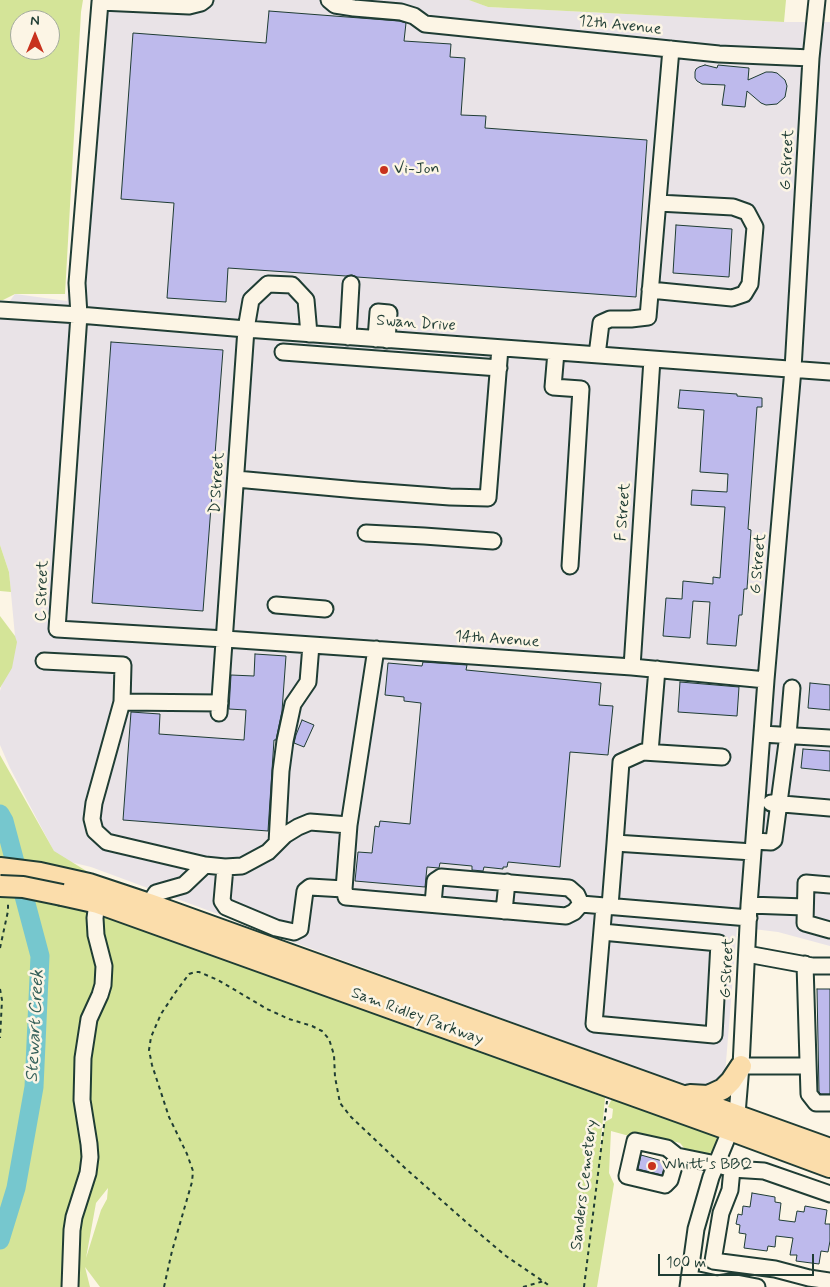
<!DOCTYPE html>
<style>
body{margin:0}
#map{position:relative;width:830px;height:1287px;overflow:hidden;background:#fcf5e5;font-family:Mynerve,sans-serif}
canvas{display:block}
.north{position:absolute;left:10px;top:10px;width:50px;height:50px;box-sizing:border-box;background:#fcf5e5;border:1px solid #a4ab9e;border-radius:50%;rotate:0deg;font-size:14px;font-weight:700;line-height:20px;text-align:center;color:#1f3d34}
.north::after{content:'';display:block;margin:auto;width:18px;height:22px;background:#c8321e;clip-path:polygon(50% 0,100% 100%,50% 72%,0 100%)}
.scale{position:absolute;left:658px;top:1254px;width:156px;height:22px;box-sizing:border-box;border:2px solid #1f3d34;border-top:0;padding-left:6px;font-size:15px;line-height:18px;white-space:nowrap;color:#1f3d34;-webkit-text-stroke:4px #fcf5e5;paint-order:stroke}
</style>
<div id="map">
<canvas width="830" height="1287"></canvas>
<div class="north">N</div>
<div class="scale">100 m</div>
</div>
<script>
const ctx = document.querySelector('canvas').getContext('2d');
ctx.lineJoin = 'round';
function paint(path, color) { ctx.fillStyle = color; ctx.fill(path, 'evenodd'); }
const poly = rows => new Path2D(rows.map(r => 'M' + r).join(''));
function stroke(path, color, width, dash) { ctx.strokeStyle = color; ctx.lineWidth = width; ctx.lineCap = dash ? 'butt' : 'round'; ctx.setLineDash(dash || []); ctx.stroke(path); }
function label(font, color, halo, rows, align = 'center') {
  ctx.font = font + ' Mynerve,sans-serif'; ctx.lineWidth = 5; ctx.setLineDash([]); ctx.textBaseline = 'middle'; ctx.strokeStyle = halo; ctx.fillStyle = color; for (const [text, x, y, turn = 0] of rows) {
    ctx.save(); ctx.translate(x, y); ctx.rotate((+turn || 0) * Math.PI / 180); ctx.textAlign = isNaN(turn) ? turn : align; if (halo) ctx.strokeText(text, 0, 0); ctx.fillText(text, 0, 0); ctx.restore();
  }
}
const built = poly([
 [92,0,470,0,488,7,787,22,830,22,830,946,778,932,737,927,723,1099,315,950,91,867,58,859,10,768,0,745,0,691,15,636,9,572,0,545,0,314,15,294,67,301]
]);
const green = poly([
 [0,0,83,0,81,12,65,294,15,294,3,300,0,300],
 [20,20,50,20,50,50,20,50],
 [469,0,786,0,784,22,488,7],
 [0,545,9,572,11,592,0,591],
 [0,616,15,636,17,642,12,668,0,688],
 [0,755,54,851,156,914,606,1089,599,1158,605,1122,612,1118,613,1109,608,1107,614,1094,717,1135,716,1142,712,1152,707,1154,685,1149,680,1143,645,1134,639,1134,633,1137,611,1131,609,1173,614,1184,597,1287,100,1287,85,1267,90,1287,0,1287],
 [108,1188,107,1199,101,1210,86,1258,96,1203]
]);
const river = poly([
 [0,814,4,821,40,956,34,1087,16,1188,0,1240]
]);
const building = poly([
 [269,11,399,21,406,23,404,41,451,44,450,57,465,58,461,115,486,116,485,128,647,140,636,297,357,277,352,275,346,276,228,268,226,302,167,298,174,203,121,199,133,33,266,43,269,11],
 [705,65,717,68,718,65,749,68,748,80,766,72,772,72,777,73,785,80,787,86,785,97,777,104,766,105,761,103,747,91,745,107,722,105,725,85,702,84,697,81,695,78,695,72,696,69,699,67,705,65],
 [676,225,732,229,729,277,673,273,676,225],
 [111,342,223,350,203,611,92,603,111,342],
 [680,390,737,394,737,396,762,398,762,407,757,407,748,529,751,530,747,589,744,589,742,615,739,615,736,646,707,644,710,602,693,601,690,638,663,636,666,598,682,599,683,581,713,584,713,577,720,578,725,507,691,505,692,490,727,492,728,474,700,472,704,410,678,408,680,390],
 [255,654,286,656,282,711,276,740,274,740,268,831,123,820,131,712,160,714,159,734,244,740,246,710,229,709,231,675,254,676,255,654],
 [423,662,467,665,466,670,601,683,599,705,613,706,608,755,570,752,560,867,508,862,507,867,503,867,503,869,484,867,483,871,472,870,472,866,440,863,439,868,427,867,425,887,355,881,358,852,372,853,375,826,379,827,380,821,410,824,421,703,404,701,404,697,385,695,388,663,422,666,423,662],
 [680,682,739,687,737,716,678,712,680,682],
 [810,683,830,685,830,710,808,708,810,683],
 [302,720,314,725,304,747,294,743,296,735,302,720],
 [803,749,830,751,830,771,801,768,803,749],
 [817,989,830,989,830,1094,821,1094,819,1092,817,989],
 [641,1155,666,1162,662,1175,638,1169,641,1155],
 [752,1193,775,1197,775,1202,781,1203,779,1220,795,1222,797,1211,804,1212,805,1206,827,1210,825,1224,830,1224,830,1241,828,1252,821,1251,819,1264,796,1261,797,1255,790,1255,793,1238,776,1236,775,1247,768,1246,767,1251,744,1248,746,1234,739,1233,740,1225,736,1224,738,1214,742,1215,743,1206,750,1207,752,1193]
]);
const path = poly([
 [0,948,8,911,8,901],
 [0,989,2,1000,0,1038],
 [164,1287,172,1251,192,1182,193,1171,187,1154,169,1117,152,1065,149,1050,151,1037,161,1014,175,993,189,974,195,972,199,972,218,980,267,1009,289,1019,312,1026,322,1031,329,1039,334,1055,335,1077,340,1103,351,1117,405,1168,474,1229,506,1256,547,1284,550,1287],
 [523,1287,544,1281],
 [584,1287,607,1101]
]);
const minor = poly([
 [205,0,201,3,189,6,100,2,77,283,79,315,57,629,225,639,632,667,766,680],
 [329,0,335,5,354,8,401,12,414,16,425,24,719,54,811,58],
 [650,290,732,298,744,294,750,284,755,227,747,212,733,207,658,203],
 [0,310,79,315,246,329,830,372],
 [348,337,351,284],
 [376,339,378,312,389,313,387,340],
 [283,352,499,368],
 [556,352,553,387,581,389,570,566],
 [597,355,601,323,610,319,631,319,648,317,671,49],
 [236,479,357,490,450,497,488,498,500,348],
 [366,533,424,536,493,541],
 [276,605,325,609],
 [44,661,123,665,122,702],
 [632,667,652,359],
 [219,713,246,329,251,300,268,284,292,285,306,300,309,334],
 [762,734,830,738],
 [650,752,657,669],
 [722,757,643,752,621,762,615,843,753,852],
 [771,803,830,808],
 [349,825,376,649],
 [754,841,771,842,774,840,788,735,792,688],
 [277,843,281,771,285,741,293,704,308,682,311,645],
 [205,865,107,842,95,831,92,819,94,803,122,702,220,703],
 [225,867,222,901,226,907,276,928,294,932,300,929,305,891,310,887,344,889],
 [830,885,806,883,805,923,830,930],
 [433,904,435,881,441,877,569,888,577,895,581,904],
 [749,905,805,907],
 [610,906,615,843],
 [504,911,507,882],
 [146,913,149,904,156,893,184,885,205,865,225,867,242,866,268,852,285,835,298,827,310,822,349,825,344,889,346,897,566,916,574,912,581,904,749,918],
 [602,932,719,943,714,1035,594,1024,604,906],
 [747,954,812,966,830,966],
 [805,964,809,1094,816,1103,830,1103],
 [741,1066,808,1066],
 [677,1156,670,1180,665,1185,627,1176,635,1141,667,1148,677,1156,716,1164,725,1167],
 [830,1194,764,1171,732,1169,730,1190,721,1213,713,1261,775,1269,809,1278,830,1281],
 [689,1278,717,1284,717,1287],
 [717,1284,731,1282,757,1287],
 [70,1287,72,1230,74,1217,88,1173,90,1157,89,1144,82,1100,83,1058,89,1019,100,995,103,985,104,966,96,935,95,918,97,903],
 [688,1287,696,1229,711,1177,737,1114,741,1066,749,905,766,680,793,369,811,58,817,0]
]);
const major = poly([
 [0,868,40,873,89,884,149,904,830,1149],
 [62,895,98,903,730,1130,830,1167],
 [690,1095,708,1096,723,1089,731,1081,741,1066]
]);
const majorBridge = poly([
 [0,886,23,887,62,895]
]);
const markers = [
 [384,170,5,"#c8321e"],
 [652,1166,5,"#c8321e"]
];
const streetNames = [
 ["12th Avenue",620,26,6],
 ["G Street",788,160,-87],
 ["Swan Drive",416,324,4],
 ["D Street",218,483,-86],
 ["F Street",624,512,-86],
 ["G Street",759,564,-85],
 ["C Street",43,591,-88],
 ["14th Avenue",497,640,4],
 ["G Street",728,968,-87],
 ["Sam Ridley Parkway",417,1017,20],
 ["Sanders Cemetery",585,1185,-83]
];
const poiNames = [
 ["Vi-Jon",394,170],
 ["Whitt's BBQ",662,1166]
];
const waterNames = [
 ["Stewart Creek",36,1026,-87]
];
paint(built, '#e9e3e7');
paint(green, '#d4e498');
stroke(river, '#76c7ce', 19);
paint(building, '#bebaec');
stroke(building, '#1f3d34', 1);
stroke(minor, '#1f3d34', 19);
stroke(major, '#1f3d34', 24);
stroke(path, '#1f3d34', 2, [4, 4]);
stroke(minor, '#fcf5e5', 15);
stroke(major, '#fbddab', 20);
stroke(majorBridge, '#1f3d34', 24, []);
stroke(majorBridge, '#fbddab', 20);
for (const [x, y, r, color] of markers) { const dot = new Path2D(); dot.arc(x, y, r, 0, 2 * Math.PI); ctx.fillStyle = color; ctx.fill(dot); stroke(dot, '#fcf5e5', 2); }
label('16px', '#1f3d34', '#fcf5e5', streetNames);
label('16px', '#1f3d34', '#fcf5e5', poiNames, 'left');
label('italic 18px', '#35605a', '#fcf5e5', waterNames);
</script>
